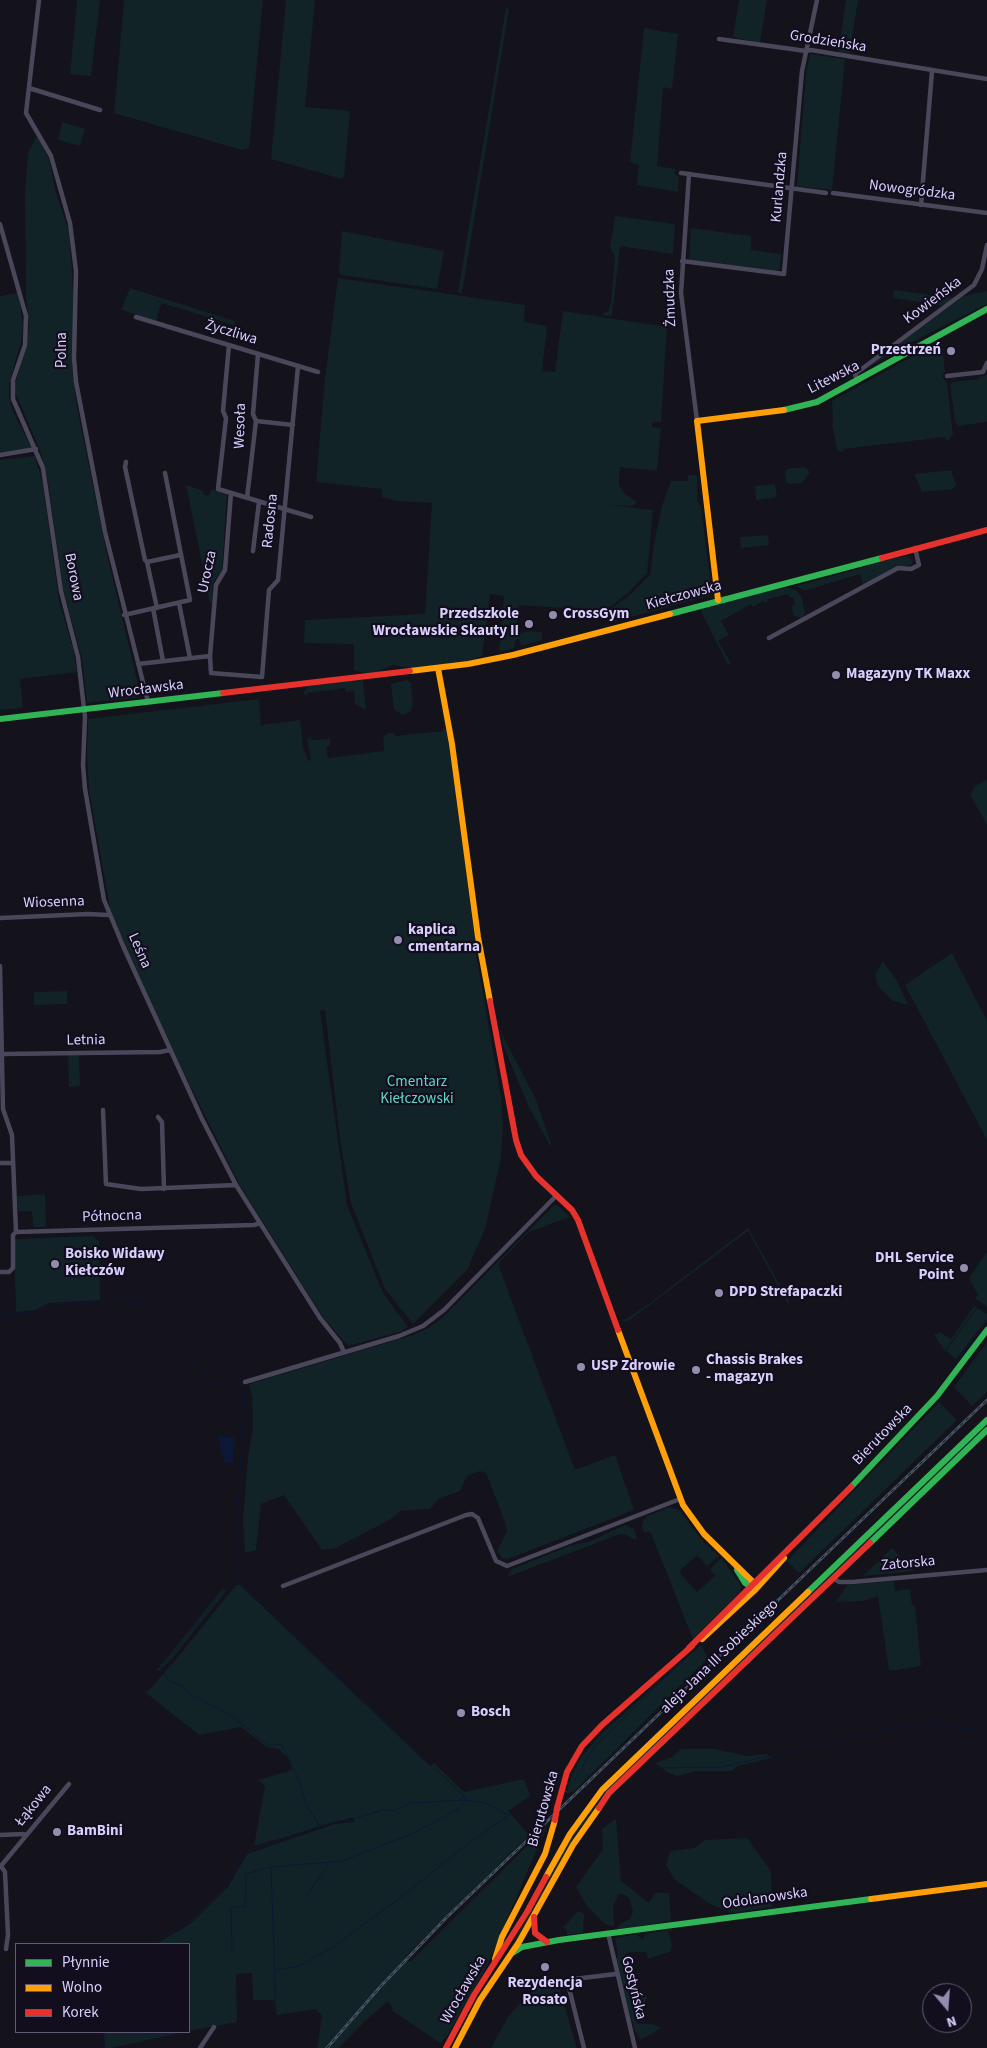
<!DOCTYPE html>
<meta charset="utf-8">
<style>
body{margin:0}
#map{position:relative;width:987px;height:2048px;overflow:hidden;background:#14121a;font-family:"Source Sans 3",sans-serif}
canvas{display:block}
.legend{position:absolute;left:15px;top:1943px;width:175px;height:90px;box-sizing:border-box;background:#120e1e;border:1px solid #625b77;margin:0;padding:6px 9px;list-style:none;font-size:15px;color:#d9cffc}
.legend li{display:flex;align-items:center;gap:10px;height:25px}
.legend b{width:25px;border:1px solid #625b77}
.north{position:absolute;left:922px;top:1983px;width:50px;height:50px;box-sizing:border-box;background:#120e1e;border:1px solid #625b77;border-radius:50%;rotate:162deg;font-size:14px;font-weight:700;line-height:20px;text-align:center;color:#d9cffc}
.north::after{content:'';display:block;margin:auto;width:18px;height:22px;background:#948dad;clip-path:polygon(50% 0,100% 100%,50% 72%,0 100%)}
</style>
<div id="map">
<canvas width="987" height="2048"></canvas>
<ul class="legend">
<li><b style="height:6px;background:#30b455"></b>Płynnie</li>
<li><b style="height:6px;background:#ff9f0a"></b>Wolno</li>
<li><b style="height:6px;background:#e5322d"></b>Korek</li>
</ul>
<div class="north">N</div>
</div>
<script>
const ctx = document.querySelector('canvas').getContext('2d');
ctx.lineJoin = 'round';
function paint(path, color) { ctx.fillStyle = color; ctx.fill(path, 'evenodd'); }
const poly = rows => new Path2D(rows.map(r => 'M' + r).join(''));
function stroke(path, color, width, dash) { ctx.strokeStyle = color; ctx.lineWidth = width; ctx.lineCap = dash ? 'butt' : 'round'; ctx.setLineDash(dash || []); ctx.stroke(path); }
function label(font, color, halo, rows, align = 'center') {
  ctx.font = font + ' "Source Sans 3",sans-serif'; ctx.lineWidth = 4.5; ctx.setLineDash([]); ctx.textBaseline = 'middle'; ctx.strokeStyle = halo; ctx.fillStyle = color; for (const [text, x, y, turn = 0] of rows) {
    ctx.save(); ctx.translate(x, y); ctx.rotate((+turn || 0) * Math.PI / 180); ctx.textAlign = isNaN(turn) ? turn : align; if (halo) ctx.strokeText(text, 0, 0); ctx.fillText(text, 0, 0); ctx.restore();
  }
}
const green = poly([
 [77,0,100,0,91,76,70,74],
 [124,0,263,0,249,148,242,150,114,113],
 [286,0,315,0,305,107,350,111,344,177,342,179,271,159],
 [739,0,767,0,760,43,733,37],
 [846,0,858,0,849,57,838,55],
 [506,8,509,9,462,293,458,292],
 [644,28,678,34,672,89,663,87,657,166,676,169,674,173,679,178,678,192,637,185,639,165,630,162],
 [810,54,845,59,832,190,797,186,806,73],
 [62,122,85,129,80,146,58,140],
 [37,136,49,160,56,193,69,231,74,303,72,369,77,407,106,550,141,697,87,703,82,659,63,588,47,475,40,451,14,389,29,328,26,294,25,194,28,153],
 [615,216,675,224,673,254,620,246,612,316,601,315,608,311,611,303,615,256,610,248],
 [691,228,751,236,751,250,781,254,780,269,776,271,689,260],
 [342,231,444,251,437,289,342,275,339,272],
 [338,278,525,305,524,322,547,326,542,371,555,372,563,311,667,327,661,422,652,422,652,427,661,428,657,471,620,467,619,485,624,493,637,502,633,506,609,505,653,510,647,573,629,592,605,611,519,605,516,634,530,631,542,632,542,640,521,646,519,639,516,639,514,648,499,652,504,596,490,594,482,656,461,663,412,668,393,665,377,672,365,673,354,670,354,644,304,643,305,620,425,614,432,503,397,501,382,497,382,489,316,482,325,378],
 [130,288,235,321,234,325,161,303,156,321,121,310],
 [894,290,955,298,944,306,893,298],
 [987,291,987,304,910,343,859,373,964,296],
 [18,293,23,325,22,338,9,384,9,398,14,414,32,448,0,453,0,296],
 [942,340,945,372,942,377,947,383,953,434,950,439,946,441,945,437,843,449,843,452,837,450,832,424,833,423,832,401],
 [987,375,987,422,958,426,955,422,950,385,953,382,979,379,979,377],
 [35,456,43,486,59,601,73,649,77,672,20,679,23,708,0,710,0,460],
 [805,467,810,472,802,483,789,484,786,482,785,472,787,469],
 [951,470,956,485,953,489,922,492,914,474],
 [688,475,697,475,697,500,701,507,712,595,609,623,609,610,631,594,650,575,654,543,662,506,671,481,688,481],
 [775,484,777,497,756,500,755,486],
 [186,485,204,491,203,494,208,496,212,489,227,494,222,571,213,582,212,603,210,603],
 [768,535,769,545,741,548,740,537],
 [907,556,913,561,911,565,895,567,863,585,860,574,804,591,796,586,865,567,871,563],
 [788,587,797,591,802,598,805,614,802,618,794,616,791,606,795,605,793,597,789,597,788,594,768,599,766,604,764,600,753,607,751,604,721,621,729,635,718,641,731,663,728,665,699,607],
 [363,680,366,710,355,704,354,691,346,692,345,688,307,693,308,697,303,693,308,686],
 [407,680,411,683,413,705,410,712,402,715,394,709,391,684],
 [259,699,261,725,300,720,303,747,308,761,311,760,307,739,311,736,311,740,330,739,330,746,326,747,328,758,384,751,383,738,388,733,394,733,395,736,443,731,443,727,447,730,475,941,471,946,471,951,476,954,501,1096,503,1124,501,1158,485,1229,467,1270,413,1324,385,1289,351,1203,340,1140,325,1010,320,1011,347,1205,383,1293,408,1327,402,1331,348,1346,323,1317,239,1184,174,1053,111,914,89,790,87,753,88,719],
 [987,780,987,825,970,795,975,786],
 [952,953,987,1021,987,1140,905,985],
 [883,961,897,981,908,1005,893,1001,878,986,875,975],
 [67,991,67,1004,34,1005,34,992],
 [500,1030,536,1100,552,1146,549,1144,529,1107,503,1045],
 [68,1055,79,1055,80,1086,69,1087],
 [45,1194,46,1227,33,1227,32,1211,18,1211,17,1196],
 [554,1205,559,1206,570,1217,529,1232,498,1264,575,1470,615,1455,634,1510,508,1559,502,1558,497,1551,507,1531,505,1522,486,1473,480,1471,467,1476,460,1491,439,1499,429,1509,400,1511,391,1519,336,1548,322,1550,284,1495,261,1504,256,1550,245,1553,243,1520,248,1456,253,1428,252,1396,249,1384,413,1335,430,1327,443,1317],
 [748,1228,790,1303,788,1304,748,1231,627,1322,620,1320,626,1319,650,1303],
 [93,1236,99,1241,100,1300,48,1303,36,1310,16,1312,14,1239],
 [987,1252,987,1307,975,1298,978,1295,969,1278],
 [975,1305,976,1308,945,1351,934,1335,940,1332,951,1339],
 [977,1308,987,1314,987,1319,957,1358,955,1359,946,1351],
 [987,1342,987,1392,972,1406,954,1387],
 [939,1402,957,1420,799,1573,787,1561],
 [987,1423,987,1426,608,1791,576,1834,528,1921,517,1940,513,1940,571,1837,602,1794],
 [669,1507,679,1510,701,1539,719,1556,707,1566,697,1555,679,1572,697,1592,715,1576,710,1569,721,1558,741,1585,740,1592,693,1639,650,1531,644,1533,642,1527,643,1521,647,1516],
 [625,1525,634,1529,637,1539,634,1540,625,1534,620,1534,507,1577,512,1569,569,1546,591,1541],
 [892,1548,914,1571,863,1576],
 [894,1581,895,1591,910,1589,912,1605,915,1605,921,1666,889,1671,878,1596,863,1601,836,1602,847,1585],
 [236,1585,240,1585,430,1766,434,1763,464,1792,524,1779,530,1796,508,1811,529,1835,404,1958,410,1962,547,1826,487,1966,447,2036,440,2043,393,2011,391,2005,387,2002,364,2022,339,2048,317,2048,322,2016,316,2009,277,2015,274,2000,253,2000,252,1973,236,1974,237,2022,189,2031,189,1944,156,1944,190,1924,228,1887,247,1854,335,1824,355,1822,353,1817,254,1846,265,1786,258,1780,292,1770,288,1758,279,1749,267,1747,241,1727,199,1735,146,1693,174,1662],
 [223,1588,226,1591,174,1656,159,1671,157,1670],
 [701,1645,708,1658,574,1791,566,1794,572,1775,581,1757,602,1733],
 [681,1749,714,1749,748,1756,766,1754,774,1757,738,1766,731,1771,697,1771,677,1776,667,1772,655,1763,672,1757],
 [616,1819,621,1881,649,1903,655,1893,669,1893,671,1921,616,1930,620,1924,630,1919,633,1912,629,1898,620,1893,613,1906,614,1926,606,1925,587,1906,576,1887,603,1849,602,1829],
 [747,1838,771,1871,772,1907,733,1913,710,1904,675,1880,666,1865,670,1851,694,1848,705,1840],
 [578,1911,584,1914,583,1933,567,1935,567,1931,563,1928],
 [668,1930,672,1946,670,1952,651,1958,648,1958,646,1952,630,1952,625,1955,632,1959,632,1973,635,1985,632,1996,634,1999,644,1996,643,1989,647,1998,635,2019,638,2024,651,2024,661,2028,641,2040,634,2029,615,1962,618,1955,615,1938,636,1934,643,1940,645,1934],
 [550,1983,558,1984,577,2048,491,2048,508,2017,525,1997,539,1985],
 [104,2032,185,2032,111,2048,105,2048]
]);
const water = poly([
 [218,1436,235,1437,233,1463,224,1463]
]);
const stream = poly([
 [447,687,452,720],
 [454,727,481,935,503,1054],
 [518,1134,533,1166,554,1185],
 [0,1315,35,1314,48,1304,140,1300,159,1331,203,1373,209,1382],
 [981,1329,987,1320],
 [959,1357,977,1334],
 [211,1385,244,1378],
 [239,1484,245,1391],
 [160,1669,234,1577,239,1493],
 [164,1673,167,1680,184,1687,188,1693,230,1715,268,1745,282,1745,300,1782,306,1805,321,1827],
 [571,1741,690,1639],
 [648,1768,721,1767,904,1726,939,1724,967,1729,987,1727],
 [582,1769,588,1776],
 [574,1781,594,1747,697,1647],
 [522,1806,532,1797,559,1757],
 [308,1894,329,1864],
 [555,1906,596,1831],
 [151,1944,191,1921,226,1886,245,1853,255,1848,335,1821,350,1820,382,1810,396,1810,410,1803,465,1800,464,1796,238,1581],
 [232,1951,231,1908,245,1906,246,1874,270,1867],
 [0,1968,16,1966],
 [275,1970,299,1966,333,1947,400,1898,470,1842,520,1808],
 [276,2013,271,1867,342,1861,409,1835,461,1808,465,1800,485,1803,508,1815],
 [102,2032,103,2048]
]);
const street = poly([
 [39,0,26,113,51,156,70,223,76,271,74,358,76,382,105,532,148,702],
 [719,39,806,51,811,50,987,79],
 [29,88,100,110],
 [681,173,826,193],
 [689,174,681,293,697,421],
 [833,193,987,213],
 [921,205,932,71],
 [0,224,26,316,25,345,13,380,13,399,43,468,61,591,78,657,85,717,83,765,85,789,104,900,123,946,202,1119,236,1185,320,1318,340,1343,343,1350],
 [682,261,784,274,802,71,817,0],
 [136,317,318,372],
 [229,345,223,411,226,418,218,489,311,517],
 [947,376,983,372,987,363],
 [857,381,855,374,974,285,982,269,987,245],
 [256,421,293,425],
 [0,455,36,449],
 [126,462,125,467,145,560,147,562,180,555],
 [247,498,256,421,253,414,258,354],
 [253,551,259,502],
 [147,562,157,608],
 [179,603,190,658],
 [153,608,163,661],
 [124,615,190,600,165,473],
 [769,638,898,568,911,569,919,565,915,548],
 [210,656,216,585,225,570,231,493],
 [138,664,210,656,211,673,262,677,269,590,278,580,298,366],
 [0,918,88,914,109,915],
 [0,966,3,1109,12,1135,16,1232],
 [3,1054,160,1052,170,1050],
 [103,1110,106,1184,141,1189,236,1185],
 [158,1117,162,1122,164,1189],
 [0,1163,13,1163],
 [16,1232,254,1225,260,1223],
 [0,1272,9,1272,13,1268,13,1235,16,1232],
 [245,1382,399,1336,423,1326,444,1310,556,1196],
 [833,1578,839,1582,852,1582,987,1570],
 [283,1586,466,1515,472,1514,478,1518,496,1561,507,1566,680,1499],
 [0,1835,24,1834,26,1836],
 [1,1866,5,1872,8,1935,6,1949],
 [0,1867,69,1784],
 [608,1933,635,2048],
 [200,2048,214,2027],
 [584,2048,568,1984,574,1979,616,1974]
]);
const fast = poly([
 [784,410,817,402,987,309],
 [670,614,882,558],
 [0,719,223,693],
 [851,1487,937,1396,987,1330],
 [870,1543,987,1430],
 [737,1570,745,1583,753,1588],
 [808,1592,987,1420],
 [514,1952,522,1947,559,1940,871,1899]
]);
const slow = poly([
 [718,600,697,421,784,410],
 [438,668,452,744,478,937,490,1001],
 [410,671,468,664,513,655,670,614],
 [618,1330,683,1505,704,1534,754,1583,756,1589],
 [702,1639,756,1589,784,1558],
 [546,1877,570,1834,602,1790,808,1592],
 [871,1899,987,1884],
 [495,1959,502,1937,545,1854,555,1820],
 [455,2048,480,2000,519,1942,573,1845,599,1808]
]);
const jam = poly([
 [882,558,987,530],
 [223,693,410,671],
 [490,1001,516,1140,521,1155,536,1176,572,1210,578,1220,618,1330],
 [689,1648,851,1487],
 [557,1808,567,1772,582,1746,602,1725,692,1646],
 [599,1808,609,1793,870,1543],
 [534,1917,535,1933,547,1942],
 [446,2048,474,1995,527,1912,546,1877]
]);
const rail = poly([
 [327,2048,380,1987,446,1918,987,1400]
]);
const jamBridge = poly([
 [555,1820,557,1808]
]);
const markers = [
 [951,351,5,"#948dad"],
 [553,615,5,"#948dad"],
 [529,624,5,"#948dad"],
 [836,675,5,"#948dad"],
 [398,940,5,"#948dad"],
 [55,1264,5,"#948dad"],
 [964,1268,5,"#948dad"],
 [719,1293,5,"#948dad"],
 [581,1367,5,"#948dad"],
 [696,1370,5,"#948dad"],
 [461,1713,5,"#948dad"],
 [57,1832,5,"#948dad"],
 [545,1967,5,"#948dad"]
];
const streetNames = [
 ["Grodzieńska",828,42,9],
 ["Kurlandzka",780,187,-85],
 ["Nowogródzka",912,191,7],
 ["Żmudzka",671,298,-92],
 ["Kowieńska",933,301,-37],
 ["Życzliwa",231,333,17],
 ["Polna",63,350,-90],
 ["Litewska",834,378,-27],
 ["Wesoła",241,426,-88],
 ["Radosna",271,521,-84],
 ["Urocza",208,572,-78],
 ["Borowa",73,577,79],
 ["Kiełczowska",684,596,-15],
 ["Wrocławska",146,690,-7],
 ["Wiosenna",54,903,-2],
 ["Leśna",139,951,66],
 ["Letnia",86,1041,-1],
 ["Północna",112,1217,-2],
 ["Bierutowska",883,1435,-46],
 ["Zatorska",908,1564,-5],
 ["aleja Jana III Sobieskiego",720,1657,-44],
 ["Łąkowa",34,1806,-51],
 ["Bierutowska",544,1809,-74],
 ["Odolanowska",765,1899,-8],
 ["Gostyńska",633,1988,76],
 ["Wrocławska",464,1990,-60]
];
const poiNames = [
 ["Przestrzeń",941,351,"right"],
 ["Przedszkole",519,615,"right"],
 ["Wrocławskie Skauty II",519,632,"right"],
 ["CrossGym",563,615],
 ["Magazyny TK Maxx",846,675],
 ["kaplica",408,931],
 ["cmentarna",408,948],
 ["Boisko Widawy",65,1255],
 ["Kiełczów",65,1272],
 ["DHL Service",954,1259,"right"],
 ["Point",954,1276,"right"],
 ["DPD Strefapaczki",729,1293],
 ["Chassis Brakes",706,1361],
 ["- magazyn",706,1378],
 ["USP Zdrowie",591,1367],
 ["Bosch",471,1713],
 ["BamBini",67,1832],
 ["Rezydencja",545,1984,"center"],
 ["Rosato",545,2001,"center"]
];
const parkNames = [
 ["Cmentarz",417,1083],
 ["Kiełczowski",417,1100]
];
paint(green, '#112326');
paint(water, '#0d1736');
stroke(stream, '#0d1736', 1);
stroke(street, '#4a475b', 4.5);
stroke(fast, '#30b455', 6);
stroke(slow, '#ff9f0a', 6);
stroke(jam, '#e5322d', 6);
stroke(rail, '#445363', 3);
stroke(rail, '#120e1e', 1, [4]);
stroke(jamBridge, '#e5322d', 6);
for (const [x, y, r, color] of markers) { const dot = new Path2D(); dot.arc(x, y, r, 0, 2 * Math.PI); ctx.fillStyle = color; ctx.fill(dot); stroke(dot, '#120e1e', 2); }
label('15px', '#d9cffc', '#120e1e', streetNames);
label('bold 15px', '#d9cffc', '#120e1e', poiNames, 'left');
label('15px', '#61d5c5', '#120e1e', parkNames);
</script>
